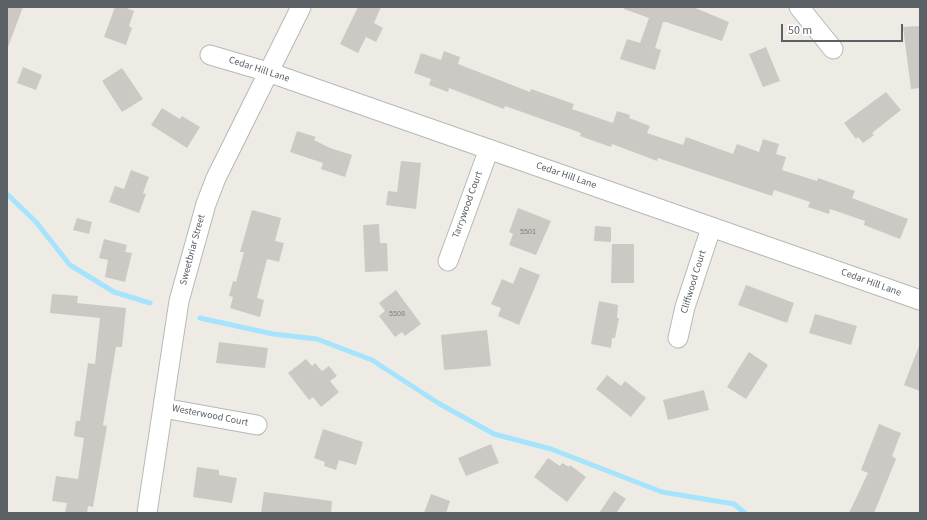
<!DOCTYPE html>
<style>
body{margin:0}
#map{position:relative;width:927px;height:520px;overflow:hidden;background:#eeebe4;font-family:"Source Sans 3",sans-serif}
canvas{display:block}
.frame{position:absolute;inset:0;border:8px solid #5c6165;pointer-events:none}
.scale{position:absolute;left:781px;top:24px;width:122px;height:18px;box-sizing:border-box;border:2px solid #5c6165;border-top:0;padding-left:5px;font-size:12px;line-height:14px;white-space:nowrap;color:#5c6165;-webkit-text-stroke:3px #fff;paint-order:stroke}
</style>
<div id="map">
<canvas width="927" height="520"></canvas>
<div class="frame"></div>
<div class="scale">50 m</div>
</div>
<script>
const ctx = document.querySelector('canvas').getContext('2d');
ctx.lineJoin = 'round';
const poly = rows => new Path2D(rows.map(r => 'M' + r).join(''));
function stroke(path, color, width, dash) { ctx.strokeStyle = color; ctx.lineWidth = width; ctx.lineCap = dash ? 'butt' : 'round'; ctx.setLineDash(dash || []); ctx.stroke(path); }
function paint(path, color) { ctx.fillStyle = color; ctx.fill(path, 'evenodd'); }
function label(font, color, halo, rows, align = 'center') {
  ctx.font = font + ' "Source Sans 3",sans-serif'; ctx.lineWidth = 3.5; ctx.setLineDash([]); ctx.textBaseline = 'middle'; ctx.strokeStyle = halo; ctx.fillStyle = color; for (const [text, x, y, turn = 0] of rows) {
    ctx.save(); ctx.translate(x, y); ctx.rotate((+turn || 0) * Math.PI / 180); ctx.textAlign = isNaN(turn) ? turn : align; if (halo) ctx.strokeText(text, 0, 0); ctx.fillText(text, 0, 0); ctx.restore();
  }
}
const stream = poly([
 [7,194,36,222,70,265,114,292,150,303],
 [200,318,273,334,317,339,372,360,438,403,494,434,551,449,662,492,734,504,745,513]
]);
const building = poly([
 [7,7,23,7,8,47,7,47],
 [115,7,124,7,134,11,129,26,132,28,126,45,104,37],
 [358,7,381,7,374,23,383,28,376,42,366,37,358,53,340,44],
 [625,7,693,7,729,22,722,41,666,22,663,22,655,48,661,50,655,70,620,59,627,39,640,43,649,18,624,9],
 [920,26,920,88,911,89,903,27],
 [766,47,780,81,763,87,749,54],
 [444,51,460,57,458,64,530,92,531,89,574,104,572,109,613,123,617,111,630,115,629,118,650,126,647,133,683,145,686,137,733,154,737,144,759,152,763,139,779,144,776,154,786,157,782,170,817,181,818,178,855,191,852,198,908,219,900,239,864,225,865,221,830,209,829,214,808,207,810,202,774,190,772,196,658,158,657,161,612,144,611,147,580,136,581,133,505,106,504,109,449,88,448,92,429,85,431,79,414,73,421,53,441,60],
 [23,67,42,75,36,90,17,83],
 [122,68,143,99,122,112,102,81],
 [886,92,901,110,872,133,874,135,863,143,858,137,856,139,844,123],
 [162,108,180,119,182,116,200,127,187,148,151,125],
 [297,131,316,137,314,140,330,148,352,155,345,177,321,169,323,163,290,152],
 [401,161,421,163,416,209,386,205,388,191,397,192],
 [131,170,149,177,143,193,146,194,139,213,109,202,115,186,124,189],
 [518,208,551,221,536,255,509,245,513,234,509,232],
 [252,210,281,218,275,241,284,243,279,262,267,259,257,298,264,300,260,317,230,308,233,297,229,296,233,281,236,282,244,252,240,252],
 [77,218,92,222,89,234,73,230],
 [379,224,380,243,387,243,388,271,365,272,363,225],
 [595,226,611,227,611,242,594,241],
 [104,239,127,245,125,252,132,253,125,282,105,277,108,260,99,258],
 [612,244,634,244,634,283,611,283],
 [520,267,540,275,519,325,498,316,501,308,491,304,502,279,513,284],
 [746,285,794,303,787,323,738,305],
 [396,290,421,324,405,336,402,332,395,337,379,316,385,311,379,303],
 [52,294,78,296,77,303,126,308,122,347,116,347,103,425,107,426,93,507,88,506,87,513,65,513,67,503,52,501,56,476,78,479,84,438,74,436,76,421,80,421,88,363,95,364,100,318,50,313],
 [599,301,618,305,617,318,619,318,615,338,612,338,611,348,591,344],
 [815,314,857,326,851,345,809,333],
 [487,330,491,366,444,370,441,335],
 [219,342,268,348,265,368,216,363],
 [919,346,920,346,920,391,904,385],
 [749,352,768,365,746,399,727,387],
 [306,359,312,366,315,363,322,371,329,366,337,376,330,381,339,392,321,407,313,397,309,400,288,373],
 [607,375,621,386,625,381,646,398,631,417,596,389],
 [704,390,709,410,668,420,663,400],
 [879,424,901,433,892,456,896,459,874,513,849,513,868,473,861,470],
 [323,429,363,442,356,465,339,460,336,470,324,466,325,462,314,458],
 [491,444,499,463,466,476,458,458],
 [548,458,560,466,562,463,569,467,570,465,586,477,567,502,534,477],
 [197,467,219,470,219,475,237,478,232,503,193,497],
 [614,491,626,499,616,513,599,513],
 [264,492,332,501,331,513,261,513],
 [431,494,450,501,446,513,424,513]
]);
const street = poly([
 [799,7,833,49],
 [210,55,268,72,920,300],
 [448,261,489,149],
 [678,338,685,307,711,228],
 [163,408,257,425],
 [147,513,179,301,206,204,216,178,301,7]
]);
const numberNames = [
 ["5501",528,232],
 ["5508",397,314]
];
const streetNames = [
 ["Cedar Hill Lane",259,70,18],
 ["Cedar Hill Lane",566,176,19],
 ["Tarrywood Court",468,205,-70],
 ["Sweetbriar Street",193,250,-75],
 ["Cliffwood Court",694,282,-73],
 ["Cedar Hill Lane",871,283,20],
 ["Westerwood Court",210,416,11]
];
stroke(stream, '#a6e4fd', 5);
paint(building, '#ccc8c4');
stroke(street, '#b5b8bb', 21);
stroke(street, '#fff', 19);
label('8px', '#787b7d', null, numberNames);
label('10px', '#5c6165', '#fff', streetNames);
</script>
